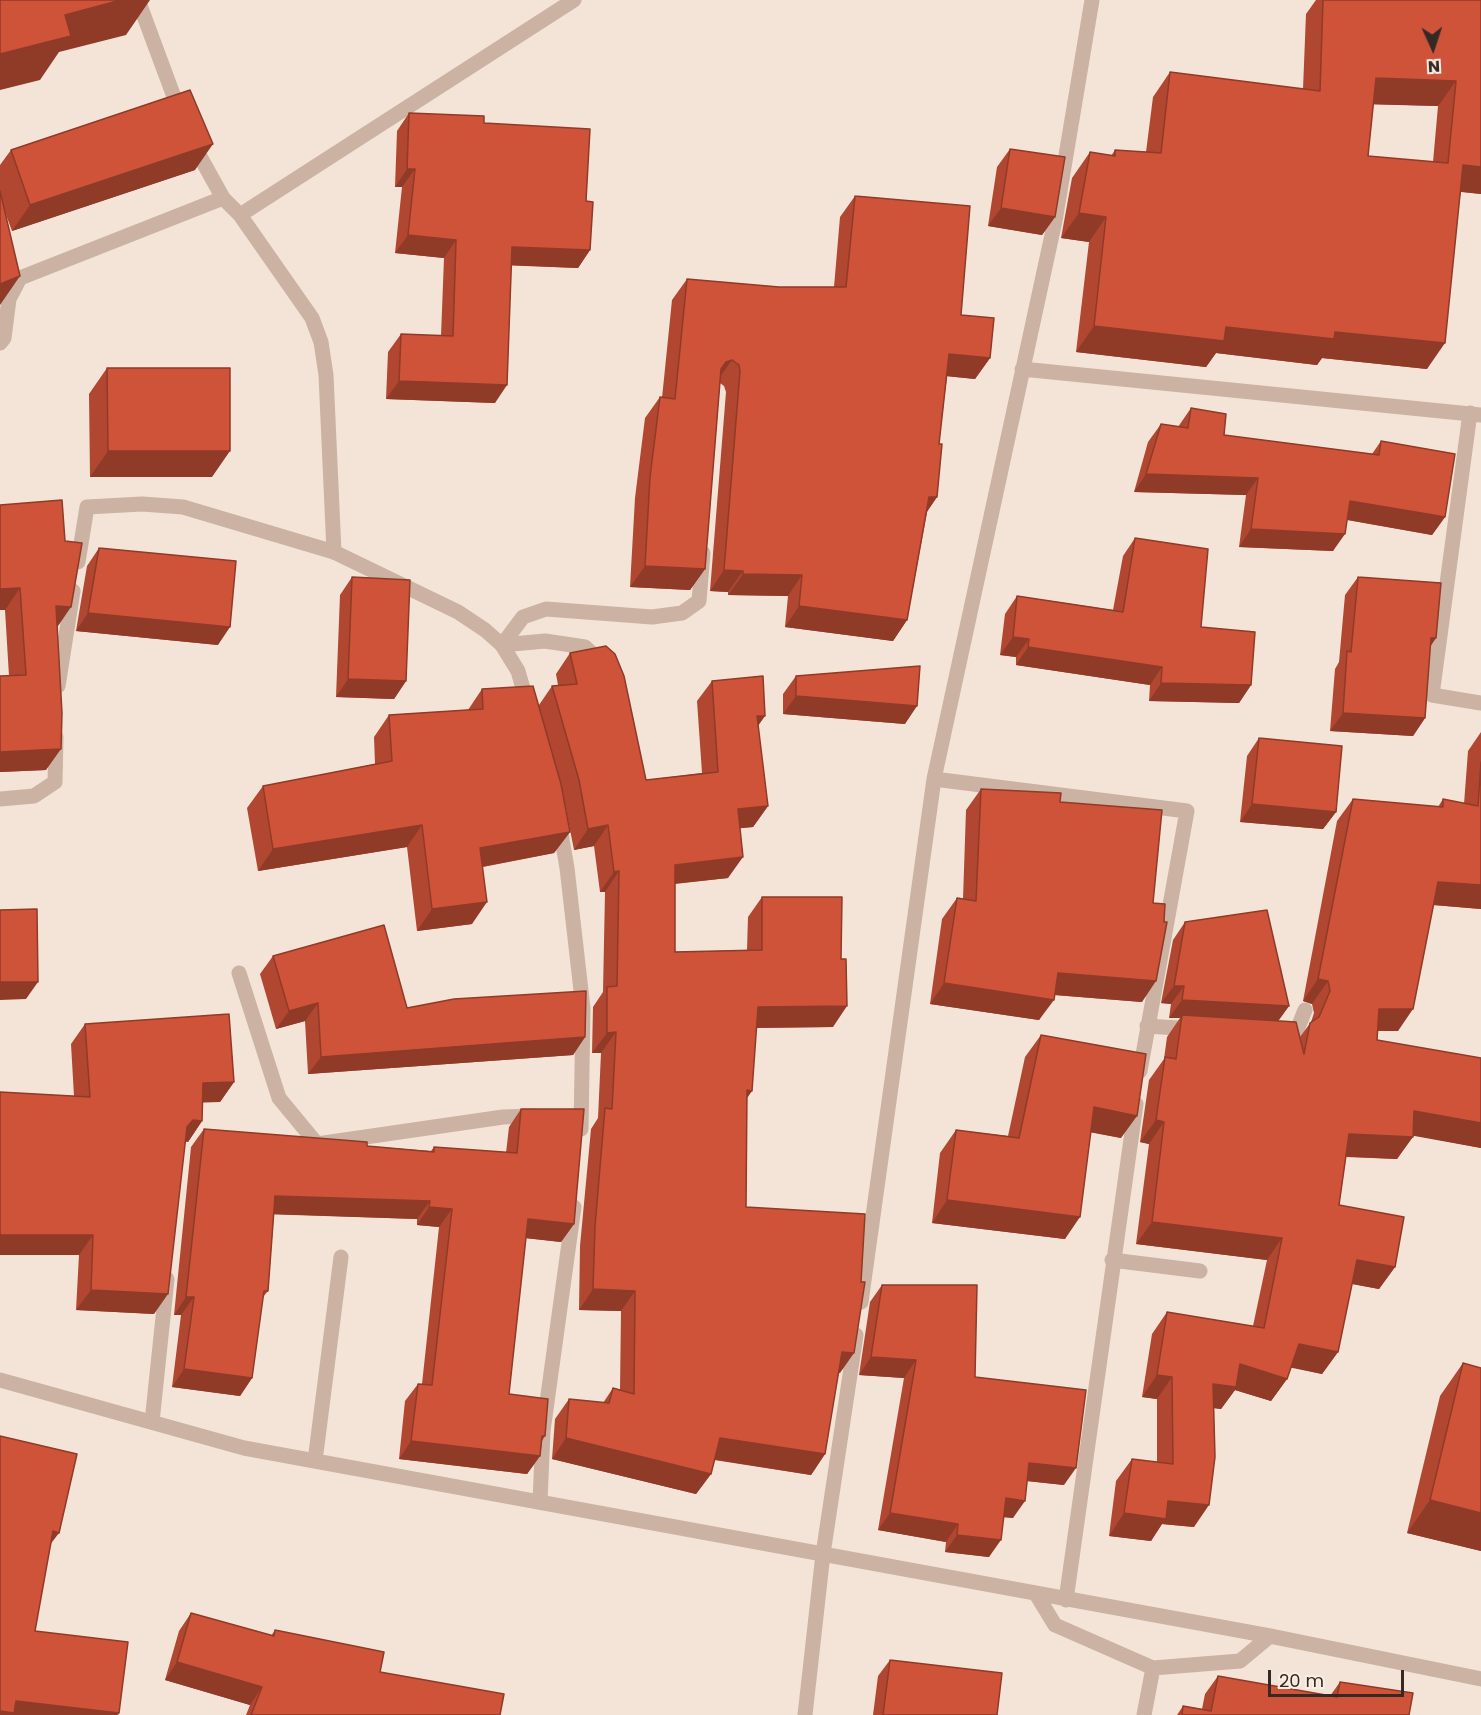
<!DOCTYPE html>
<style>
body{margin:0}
#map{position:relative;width:1481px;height:1715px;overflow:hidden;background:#f3e4d7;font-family:Poppins,sans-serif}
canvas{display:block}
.north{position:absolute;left:1403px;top:18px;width:60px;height:60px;-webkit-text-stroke:4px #faeee3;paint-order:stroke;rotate:177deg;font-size:16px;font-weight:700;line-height:24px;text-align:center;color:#352925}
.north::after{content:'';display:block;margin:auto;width:21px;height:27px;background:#352925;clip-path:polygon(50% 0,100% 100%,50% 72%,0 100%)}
.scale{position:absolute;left:1268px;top:1670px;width:136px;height:27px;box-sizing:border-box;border:3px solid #352925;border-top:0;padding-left:8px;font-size:18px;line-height:21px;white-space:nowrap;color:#352925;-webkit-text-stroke:4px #faeee3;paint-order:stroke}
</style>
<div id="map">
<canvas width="1481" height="1715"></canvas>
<div class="north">N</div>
<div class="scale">20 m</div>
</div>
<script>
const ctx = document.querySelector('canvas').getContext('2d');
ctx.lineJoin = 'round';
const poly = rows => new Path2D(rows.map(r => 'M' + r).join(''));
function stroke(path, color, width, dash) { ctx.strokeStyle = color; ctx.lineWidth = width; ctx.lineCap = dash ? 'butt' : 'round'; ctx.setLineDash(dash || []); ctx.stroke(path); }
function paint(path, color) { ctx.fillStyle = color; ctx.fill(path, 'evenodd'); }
const service = poly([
 [1470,413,1432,695,1481,703],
 [78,562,87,507,142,504,183,507,334,552],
 [602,663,585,647,545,641,502,645,523,617,546,609,652,617,682,613,699,601,703,553],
 [58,686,73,591],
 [0,799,34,796,55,782,56,737],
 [239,973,279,1098,317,1144,503,1117,534,1116],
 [1147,1026,1192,1029],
 [1282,1034,1295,1035,1305,1010]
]);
const minor = poly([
 [138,0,180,113],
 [193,144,223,198,240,215,312,318,321,342,326,375,334,552,458,612,485,630,502,645,518,671,528,706],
 [240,215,574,0],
 [0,343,4,338,9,299,20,278,223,198],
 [1022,369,1481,415],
 [934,779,1187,811,1140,1071],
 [559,822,567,868,583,1008,581,1129],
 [1112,1260,1200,1271],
 [861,1302,934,779,1055,221,1092,0],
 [0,1380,244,1448,1270,1636,1481,1679],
 [152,1422,167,1279],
 [315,1461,341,1257],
 [540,1502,543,1431,574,1207],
 [1036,1594,1055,1625,1153,1668,1240,1661,1270,1636],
 [1066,1600,1136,1104],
 [805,1715,823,1554,856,1335],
 [1144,1715,1153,1668]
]);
const wall = poly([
 [1316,0,1481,0,1481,194,1461,192,1427,369,1322,358,1317,365,1216,353,1206,367,1076,352,1089,242,1061,238,1072,178,1090,152,1111,156,1115,150,1146,152,1153,97,1170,72,1303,89,1306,14],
 [1373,104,1438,106,1433,162,1368,156],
 [409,113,484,123,586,201,590,250,578,268,511,265,495,403,386,399,388,352,401,334,441,336,444,258,395,253,402,187,395,187,397,131],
 [1010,149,1055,217,1042,235,988,226,997,167],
 [11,150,195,170,12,231,5,212,0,305,0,165],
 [855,196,961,315,990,358,975,379,947,376,939,444,937,497,927,512,907,620,893,641,785,627,788,596,728,595,728,592,710,591,726,392,724,386,720,383,705,569,690,590,630,587,635,498,645,418,660,397,662,398,672,300,687,279,779,287,834,287,840,217],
 [107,368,212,477,90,477,89,394],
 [1191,408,1224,435,1372,454,1381,441,1445,517,1432,535,1347,520,1333,551,1239,547,1246,495,1134,492,1148,442,1161,424,1178,427],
 [0,505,57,627,46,770,0,772,0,676,9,676,5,610],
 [1135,538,1201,627,1251,685,1239,703,1149,701,1150,685,1016,665,1016,657,1000,655,1005,614,1017,596,1113,610,1123,556],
 [99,548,218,645,76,631,87,566],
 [352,577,406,681,394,699,336,697,340,595],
 [1358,577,1430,647,1425,718,1413,736,1330,731,1335,669,1339,662,1345,595],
 [570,653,646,780,702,773,697,701,712,681,758,726,768,806,753,827,740,828,728,878,675,884,675,952,747,950,748,917,762,897,833,1027,756,1028,747,1098,746,1207,840,1373,838,1373,825,1454,811,1475,714,1460,711,1474,696,1494,552,1459,555,1419,569,1399,603,1403,613,1388,620,1390,621,1311,579,1310,580,1246,591,1129,598,1118,601,1053,592,1053,593,1007,603,992,605,892,600,892,594,846,574,850,563,794,570,832,554,853,483,867,472,924,417,931,407,847,258,871,247,808,263,786,375,764,374,737,389,715,468,710,482,689,539,705,552,686,558,685,556,674],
 [796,676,905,724,783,714,783,694],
 [1481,732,1481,909,1433,905,1398,1031,1378,1031,1377,1040,1481,1148,1413,1135,1397,1159,1346,1157,1339,1205,1395,1267,1379,1289,1352,1284,1338,1352,1322,1374,1291,1367,1287,1379,1271,1401,1235,1390,1221,1409,1214,1408,1194,1527,1162,1524,1151,1541,1109,1536,1116,1481,1132,1459,1157,1462,1157,1399,1142,1397,1152,1334,1167,1312,1253,1326,1267,1260,1136,1244,1149,1144,1140,1142,1149,1080,1164,1059,1167,1037,1180,1018,1169,1018,1171,1004,1161,1003,1173,940,1185,922,1289,1006,1278,1021,1300,1037,1311,1022,1314,1013,1312,1004,1303,1001,1337,821,1353,799,1438,807,1443,799,1464,804,1468,751],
 [1259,738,1336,812,1323,829,1240,822,1247,756],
 [981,789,1060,802,1142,1002,1054,995,1039,1020,930,1004,942,919,957,898,963,899,966,810],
 [273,956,407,1008,585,1037,573,1055,308,1074,305,1021,276,1029,260,974],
 [85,1024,234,1082,220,1102,203,1102,202,1121,188,1142,185,1141,154,1314,76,1310,79,1255,0,1255,0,1092,74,1096,71,1044],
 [1041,1035,1121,1138,1091,1132,1065,1239,932,1223,940,1153,956,1130,1008,1136,1025,1057],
 [521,1109,574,1224,561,1242,526,1238,509,1394,545,1436,542,1441,540,1456,527,1474,399,1459,405,1401,418,1384,422,1384,439,1227,417,1225,417,1219,274,1214,268,1291,263,1297,252,1378,240,1396,172,1387,181,1315,174,1315,191,1147,204,1129,367,1146,431,1151,434,1147,506,1153,509,1127],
 [882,1285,975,1377,1064,1485,1027,1481,1013,1518,1003,1517,989,1557,945,1552,946,1542,878,1530,904,1378,859,1375,870,1302],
 [1463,1363,1481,1368,1481,1551,1407,1533,1440,1396],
 [191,1613,271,1636,275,1630,380,1672,500,1715,246,1715,250,1705,165,1680,179,1631],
 [890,1660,997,1715,873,1715,878,1676],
 [1218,1676,1330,1696,1340,1682,1409,1715,1177,1715,1183,1706,1202,1709,1205,1694]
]);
const shadedWall = poly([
 [121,0,150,0,126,35,59,52,40,80,0,90,0,54,65,15],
 [1376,78,1456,81,1438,106,1358,104],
 [213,144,195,170,12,231,30,205],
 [1463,165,1481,167,1481,194,1446,190],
 [407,169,415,169,402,187,395,187],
 [1001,208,1055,217,1042,235,988,226],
 [1079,213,1106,217,1089,242,1061,238],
 [408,235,456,240,444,258,395,253],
 [512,247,590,250,578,268,499,265],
 [20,276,0,305,0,284],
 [1094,326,1226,327,1335,332,1445,343,1427,369,1322,358,1317,365,1216,353,1206,367,1076,352],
 [949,354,990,358,975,379,935,375],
 [732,360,717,381,711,383,726,362],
 [399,381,507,385,495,403,386,399],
 [108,451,230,451,212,477,90,477],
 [1146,474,1258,478,1246,495,1134,492],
 [929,497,937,497,922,518],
 [1350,501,1445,517,1432,535,1337,518],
 [1251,529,1345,534,1333,551,1239,547],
 [645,566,705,569,690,590,630,587],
 [724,570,743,571,728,592,710,591],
 [743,574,802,575,788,596,728,595],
 [20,588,5,610,0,610,0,589],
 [56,606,71,607,56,629],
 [799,606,907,620,893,641,785,627],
 [88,613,230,627,218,645,76,631],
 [1013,637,1029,639,1016,657,1000,655],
 [1431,638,1436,638,1424,656],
 [1028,647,1162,667,1150,685,1016,665],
 [348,679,406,681,394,699,336,697],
 [1161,683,1251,685,1239,703,1149,701],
 [796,696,917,706,905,724,783,714],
 [1343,713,1425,718,1413,736,1330,731],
 [757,716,765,716,751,736],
 [61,749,46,770,0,772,0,752],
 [1252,804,1336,812,1323,829,1240,822],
 [768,806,753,827,723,830,738,809],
 [422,825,407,847,258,871,273,849],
 [608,825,594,846,574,850,588,829],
 [570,832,554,853,465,870,480,848],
 [743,857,728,878,661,885,675,865],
 [619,871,605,892,600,892,614,872],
 [1438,882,1481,885,1481,909,1422,904],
 [487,902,472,924,417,931,432,909],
 [1058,973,1156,981,1142,1002,1043,994],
 [1318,979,1328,981,1312,1004,1303,1001],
 [0,982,38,982,26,999,0,1000],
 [944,983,1054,1000,1039,1020,930,1004],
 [1174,986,1184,986,1171,1004,1161,1003],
 [1182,1000,1289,1006,1276,1024,1182,1015,1180,1018,1169,1018],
 [318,1003,305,1021,276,1029,289,1011],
 [847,1006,833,1027,743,1028,758,1007],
 [1379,1009,1413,1009,1398,1031,1364,1031],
 [616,1032,601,1053,592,1053,607,1033],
 [585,1037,573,1055,308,1074,321,1057],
 [234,1082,220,1102,189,1103,203,1083],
 [747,1090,752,1091,738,1111],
 [1094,1107,1137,1116,1121,1138,1078,1130],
 [1414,1111,1481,1123,1481,1148,1398,1133],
 [193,1120,202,1121,188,1142,179,1140,187,1127],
 [1156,1120,1164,1122,1149,1144,1140,1142],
 [1349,1134,1413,1137,1397,1159,1333,1156],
 [275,1196,430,1201,417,1219,263,1214],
 [947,1200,1080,1217,1065,1239,932,1223],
 [429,1207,452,1209,439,1227,417,1225],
 [528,1219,574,1224,561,1242,515,1237],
 [1152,1222,1282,1238,1267,1260,1136,1244],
 [0,1235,93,1235,79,1255,0,1255],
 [1357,1260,1395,1267,1379,1289,1342,1282],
 [593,1289,635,1291,621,1311,579,1310],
 [91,1290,168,1294,154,1314,76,1310],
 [186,1297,194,1297,181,1315,174,1315],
 [1299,1344,1338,1352,1322,1374,1283,1366],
 [842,1352,854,1353,840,1373,827,1372],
 [871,1357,916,1360,904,1378,859,1375],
 [1240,1364,1287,1379,1271,1401,1235,1390,1221,1409,1197,1406,1213,1384],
 [184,1369,252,1378,240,1396,172,1387],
 [1157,1375,1172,1377,1157,1399,1142,1397],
 [566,1438,711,1474,696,1494,552,1459],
 [720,1438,825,1454,811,1475,705,1458],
 [411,1441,540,1456,527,1474,399,1459],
 [1029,1463,1076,1468,1064,1485,1017,1480],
 [1006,1498,1025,1501,1013,1518,993,1516],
 [1430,1500,1481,1513,1481,1551,1407,1533],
 [1168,1501,1209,1505,1194,1527,1162,1524,1151,1541,1109,1536,1124,1513],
 [890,1513,958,1524,946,1542,878,1530],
 [53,1531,59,1533,46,1550],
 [957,1535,1001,1540,989,1557,945,1552],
 [177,1662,262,1687,250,1705,165,1680],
 [16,1701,119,1713,118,1715,0,1715,0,1711]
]);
const building = poly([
 [0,0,121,0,65,15,71,36,0,54,0,0],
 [1323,0,1481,0,1481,167,1463,165,1445,343,1335,332,1334,339,1226,327,1224,341,1094,326,1106,217,1079,213,1090,152,1115,156,1115,150,1161,153,1170,72,1320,91,1323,0],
 [1376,78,1456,81,1448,163,1368,156,1376,78],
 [190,90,213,144,30,205,11,150,190,90],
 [409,113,484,116,484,123,590,129,586,201,593,202,590,250,512,247,507,385,399,381,401,334,453,336,456,240,408,235,415,169,407,169,409,113],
 [1010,149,1065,157,1055,217,1001,208,1010,149],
 [0,191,20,276,0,284,0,191],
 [855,196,970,206,961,315,994,318,990,358,949,354,939,444,942,444,937,497,929,497,907,620,799,606,802,575,743,574,743,571,724,570,740,371,739,365,732,360,726,362,721,369,705,569,645,566,650,477,660,397,675,399,687,279,779,287,846,287,855,196],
 [107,368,230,368,230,451,108,451,107,368],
 [1191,408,1226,414,1224,435,1379,455,1381,441,1455,454,1445,517,1350,501,1345,534,1251,529,1258,478,1146,474,1161,424,1188,428,1191,408],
 [62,500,65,541,82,543,71,607,56,606,62,713,61,749,0,752,0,676,26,675,20,588,0,589,0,505,62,500],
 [1135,538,1208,549,1201,627,1255,632,1251,685,1161,683,1162,667,1028,647,1029,639,1013,637,1017,596,1123,612,1135,538],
 [99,548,236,561,230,627,88,613,99,548],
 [352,577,410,580,406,681,348,679,352,577],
 [1358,577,1441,583,1436,638,1431,638,1425,718,1343,713,1347,651,1351,652,1358,577],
 [606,646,615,654,624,676,646,780,718,772,712,681,763,676,765,716,757,716,768,806,738,809,743,857,675,865,675,952,762,950,762,897,842,897,841,959,846,959,847,1006,758,1007,752,1091,747,1090,746,1207,865,1214,861,1282,865,1282,854,1353,842,1352,825,1454,720,1438,711,1474,566,1438,569,1399,609,1403,613,1388,634,1394,635,1291,593,1289,595,1226,605,1108,612,1109,616,1032,607,1033,607,987,617,986,619,871,614,872,608,825,588,829,579,780,552,686,577,684,570,653,606,646],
 [920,666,917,706,796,696,796,676,920,666],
 [533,686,561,784,570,832,480,848,487,902,432,909,422,825,273,849,263,786,392,761,389,715,483,709,482,689,533,686],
 [1259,738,1342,746,1336,812,1252,804,1259,738],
 [1481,762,1481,885,1438,882,1413,1009,1379,1009,1377,1040,1481,1058,1481,1123,1414,1111,1413,1137,1349,1134,1339,1205,1404,1217,1395,1267,1357,1260,1338,1352,1299,1344,1287,1379,1240,1364,1236,1387,1213,1384,1215,1457,1209,1505,1168,1501,1166,1519,1124,1513,1132,1459,1173,1464,1172,1377,1157,1375,1167,1312,1264,1328,1282,1238,1152,1222,1164,1122,1156,1120,1165,1057,1176,1059,1182,1015,1296,1022,1304,1054,1310,1023,1319,1017,1330,991,1328,981,1318,979,1353,799,1443,807,1443,799,1478,806,1481,762],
 [981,789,1061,793,1060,802,1162,810,1153,903,1165,904,1164,922,1167,922,1156,981,1058,973,1054,1000,944,983,957,898,976,901,981,789],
 [37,909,38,982,0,982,0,910,37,909],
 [1267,910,1289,1006,1182,1000,1184,986,1174,986,1185,922,1267,910],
 [384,925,407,1008,454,999,586,991,585,1037,321,1057,318,1003,289,1011,273,956,384,925],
 [229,1014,234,1082,203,1083,202,1121,193,1120,187,1127,168,1294,91,1290,93,1235,0,1235,0,1092,90,1097,85,1024,229,1014],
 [1041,1035,1146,1054,1137,1116,1094,1107,1080,1217,947,1200,956,1130,1019,1138,1041,1035],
 [521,1109,584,1109,574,1224,528,1219,509,1394,548,1399,545,1436,542,1436,540,1456,411,1441,418,1384,432,1385,452,1209,429,1207,430,1201,275,1196,268,1291,264,1291,252,1378,184,1369,194,1297,186,1297,204,1129,367,1142,367,1146,434,1152,434,1147,517,1153,521,1109],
 [882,1285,977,1285,975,1377,1086,1390,1076,1468,1029,1463,1025,1501,1006,1498,1001,1540,957,1535,958,1524,890,1513,916,1360,871,1357,882,1285],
 [1463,1363,1481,1368,1481,1513,1430,1500,1463,1363],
 [0,1436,77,1454,59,1533,53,1531,35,1631,128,1642,119,1713,16,1701,14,1713,0,1711,0,1436],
 [191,1613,274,1636,275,1630,384,1652,380,1672,504,1694,500,1715,251,1715,262,1687,177,1662,191,1613],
 [890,1660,1002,1673,997,1715,883,1715,890,1660],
 [1218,1676,1337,1697,1340,1682,1413,1693,1409,1715,1182,1715,1183,1706,1211,1711,1218,1676]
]);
stroke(service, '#cbb2a2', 15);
stroke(minor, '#cbb2a2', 15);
paint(wall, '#b14731');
paint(shadedWall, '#903a28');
paint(building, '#ce5339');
stroke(building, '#903a28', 1.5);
</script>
